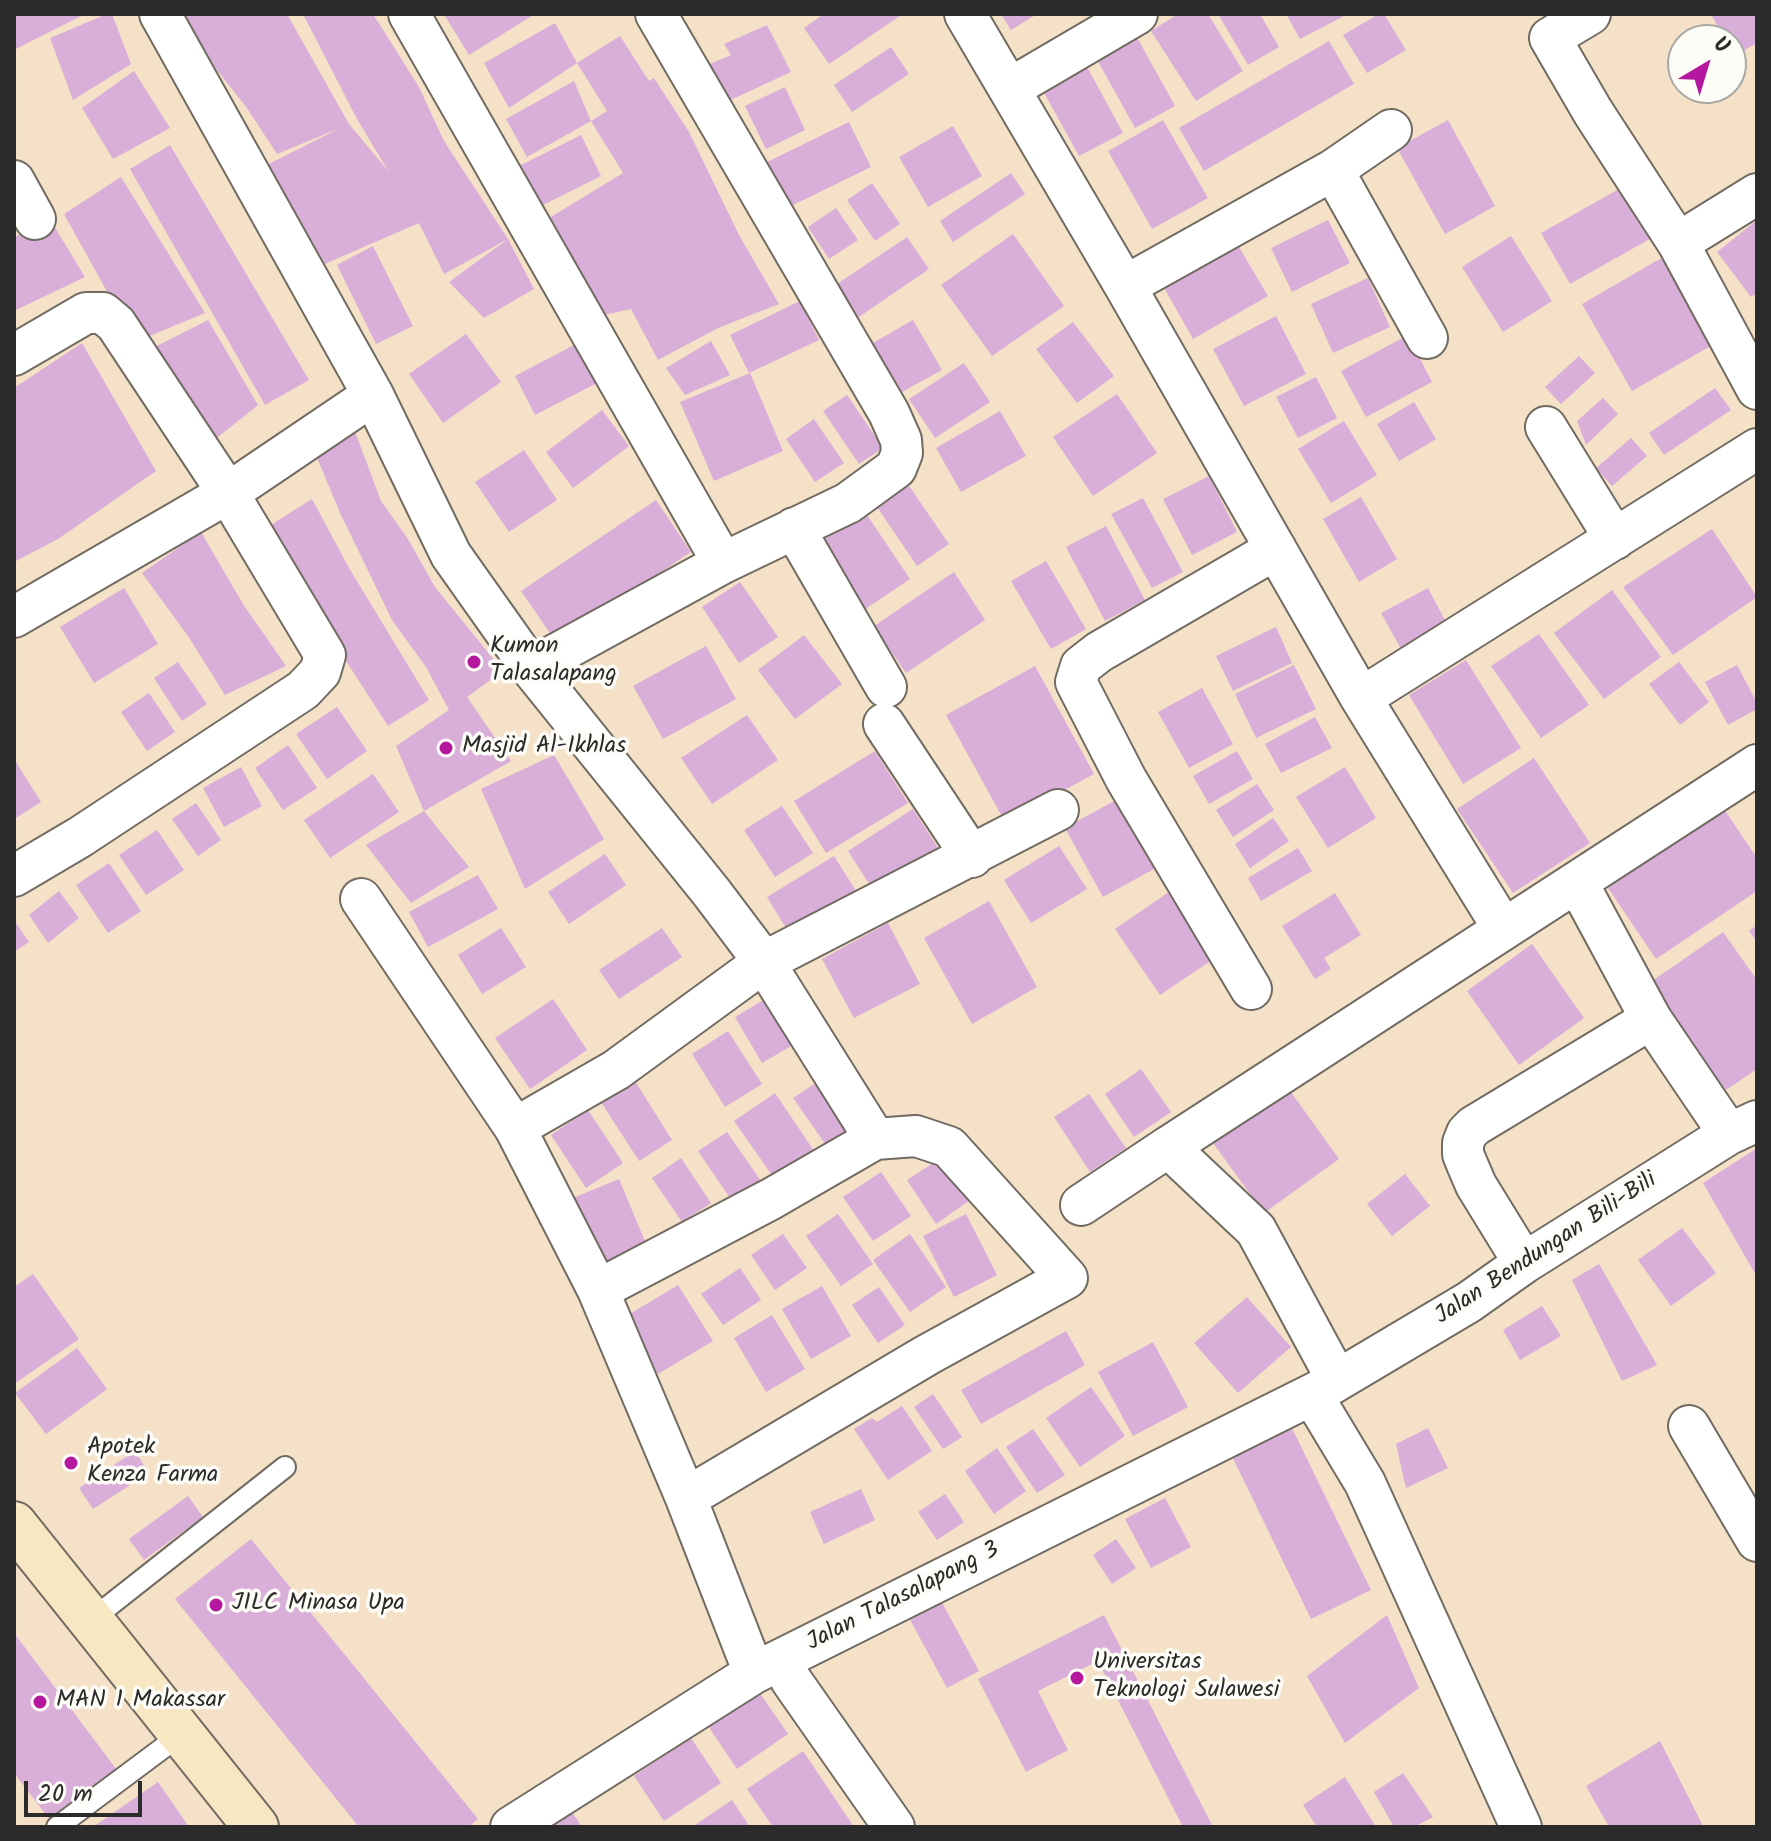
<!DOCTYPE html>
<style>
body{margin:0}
#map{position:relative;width:1771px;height:1841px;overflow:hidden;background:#f4e1c7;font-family:Kalam,sans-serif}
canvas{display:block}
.frame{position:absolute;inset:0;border:16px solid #2b2b2b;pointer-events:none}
.north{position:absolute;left:1667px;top:24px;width:80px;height:80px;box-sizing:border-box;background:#fdfcf7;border:2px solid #a9a8a5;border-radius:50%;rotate:38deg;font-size:22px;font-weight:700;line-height:32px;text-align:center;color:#2b2b2b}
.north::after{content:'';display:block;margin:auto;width:28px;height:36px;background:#b5179e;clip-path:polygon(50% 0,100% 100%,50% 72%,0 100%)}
.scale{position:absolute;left:24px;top:1781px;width:118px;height:36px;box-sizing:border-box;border:4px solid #2b2b2b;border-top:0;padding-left:10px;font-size:24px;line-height:28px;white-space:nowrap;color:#2b2b2b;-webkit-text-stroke:6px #fdfcf7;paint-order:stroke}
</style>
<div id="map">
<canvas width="1771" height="1841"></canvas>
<div class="frame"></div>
<div class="north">U</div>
<div class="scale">20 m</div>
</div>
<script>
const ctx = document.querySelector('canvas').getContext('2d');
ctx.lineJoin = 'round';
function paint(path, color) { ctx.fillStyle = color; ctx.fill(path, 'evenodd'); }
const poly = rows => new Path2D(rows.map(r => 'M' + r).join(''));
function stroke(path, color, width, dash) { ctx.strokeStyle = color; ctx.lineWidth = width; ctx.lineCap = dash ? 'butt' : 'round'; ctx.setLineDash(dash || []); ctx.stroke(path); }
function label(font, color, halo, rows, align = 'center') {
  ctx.font = font + ' Kalam,sans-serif'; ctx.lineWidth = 7; ctx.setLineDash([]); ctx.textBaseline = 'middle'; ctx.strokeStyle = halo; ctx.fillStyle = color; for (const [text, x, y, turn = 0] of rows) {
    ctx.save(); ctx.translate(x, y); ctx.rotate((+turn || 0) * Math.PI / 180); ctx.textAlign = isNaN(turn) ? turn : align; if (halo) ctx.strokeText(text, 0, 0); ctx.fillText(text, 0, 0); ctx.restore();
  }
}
const building = poly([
 [14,14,85,14,14,50],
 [107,14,112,14,131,64,73,100,50,38],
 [183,14,287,14,349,124,389,172,357,119,303,14,373,14,419,87,444,141,508,239,444,274,419,223,320,266,251,173,340,128,277,154,247,108,209,60],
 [448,14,535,14,469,55,445,16],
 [824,14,903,14,829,64,804,28],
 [1001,14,1037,14,1011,30],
 [1178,14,1208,14,1243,71,1196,101,1151,31],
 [1218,14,1260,14,1279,47,1248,65],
 [1286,14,1348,14,1300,39],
 [1379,14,1384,14,1406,50,1367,73,1343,35],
 [1711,14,1757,14,1757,43,1734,56,1731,40,1725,40],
 [555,23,577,63,509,108,484,63],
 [767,25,791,72,724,103,703,67,731,55,724,44],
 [1134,32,1175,106,1135,128,1094,54],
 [620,36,649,81,654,78,689,132,739,235,779,304,718,328,658,360,631,309,599,316,546,220,623,173,591,121,527,157,506,119,574,81,591,121,607,111,577,63],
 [1329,41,1354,84,1204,171,1179,128],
 [891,47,909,74,852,112,834,85],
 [1086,65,1123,133,1079,156,1042,89],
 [134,71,170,128,113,159,82,108],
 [785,87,805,130,766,149,745,106],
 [1163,120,1208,198,1152,229,1108,151],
 [1448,120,1495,206,1445,234,1397,148],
 [849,122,871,167,787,208,765,163],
 [953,126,982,176,928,207,899,157],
 [581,135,601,176,537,208,517,167],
 [170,145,309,380,265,405,130,169],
 [1011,173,1025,194,953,242,940,221],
 [121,177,205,313,135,342,64,214],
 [872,183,900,224,875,241,847,200],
 [1626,185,1655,236,1570,284,1541,233],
 [836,208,858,240,829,259,808,227],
 [1328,220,1350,263,1292,292,1271,248],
 [1757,220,1757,293,1751,297,1717,252],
 [51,221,85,277,14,311,14,237],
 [1013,234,1064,306,992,356,941,285],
 [1511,236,1552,301,1503,332,1462,267],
 [907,237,929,269,856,319,834,286],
 [508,239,534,289,484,318,449,282],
 [1236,242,1268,296,1193,339,1162,284],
 [373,246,413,326,376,344,337,265],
 [1670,253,1721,340,1632,391,1582,304],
 [1368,278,1390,327,1333,353,1311,304],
 [800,301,819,340,749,373,730,335],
 [1276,316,1306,374,1244,406,1213,349],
 [208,320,258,405,203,449,153,348],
 [913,320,942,370,900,393,871,344],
 [1073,322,1114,376,1077,403,1036,349],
 [466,334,501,382,443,423,409,374],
 [1408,335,1432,382,1366,417,1341,371],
 [711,341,730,375,685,395,666,368],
 [82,343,156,471,58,539,14,562,14,388],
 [578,343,599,382,535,415,515,376],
 [1579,356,1595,373,1561,404,1545,387],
 [964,363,990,402,935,438,909,399],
 [750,373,783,451,714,481,680,402],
 [1316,377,1337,418,1298,438,1276,397],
 [1715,388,1731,410,1664,455,1649,433],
 [1117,394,1157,453,1093,496,1053,437],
 [847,395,883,448,859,464,823,411],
 [1603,398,1618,414,1586,445,1577,421],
 [1414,402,1436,439,1399,461,1377,424],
 [602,410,629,446,573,488,546,452],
 [1000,411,1026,456,961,492,936,448],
 [814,419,844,463,815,482,786,439],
 [1344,421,1377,475,1331,503,1298,449],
 [354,429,381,501,408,539,435,587,503,671,467,697,511,761,424,811,396,746,449,710,426,667,392,620,341,515,315,453],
 [1631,438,1647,456,1612,486,1596,468],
 [524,450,557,500,509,532,475,482],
 [1209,476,1237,532,1192,555,1163,499],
 [907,483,949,544,917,566,875,504],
 [1361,497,1397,559,1359,582,1323,519],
 [1143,498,1183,572,1152,588,1111,514],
 [312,499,349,568,429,700,388,726,304,596,258,533],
 [656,500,691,552,556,642,521,591],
 [865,512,910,579,861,612,815,545],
 [1106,526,1145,600,1105,621,1066,547],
 [1712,529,1757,597,1673,655,1623,587],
 [201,532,243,604,286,666,225,695,188,636,142,573],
 [1046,561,1086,629,1051,649,1011,581],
 [954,572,985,620,906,673,874,626],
 [740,582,778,637,739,663,702,607],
 [124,588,158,644,94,683,60,627],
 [1428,588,1447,624,1401,649,1381,613],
 [1612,590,1661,657,1604,699,1554,633],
 [1276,627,1292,663,1233,691,1216,656],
 [1539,634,1589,705,1541,738,1491,666],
 [804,635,842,684,795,719,758,670],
 [706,646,736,699,663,739,633,686],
 [1466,660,1521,748,1463,784,1409,695],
 [178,662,207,704,182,721,154,678],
 [1679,662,1709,702,1680,725,1649,684],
 [1294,665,1316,709,1256,738,1235,694],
 [1737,665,1757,703,1757,709,1728,725,1705,682],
 [1035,666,1094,774,1005,822,946,715],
 [1202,688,1233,744,1189,768,1158,712],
 [149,693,175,732,147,751,121,712],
 [337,707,367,751,327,779,296,734],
 [747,715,778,760,712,804,681,758],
 [1315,717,1332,748,1281,773,1265,744],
 [288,745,317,788,283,810,255,768],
 [875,751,908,803,826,853,794,801],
 [1237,751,1253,779,1209,804,1193,776],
 [554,755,604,839,525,889,481,789],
 [1534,758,1590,843,1513,893,1457,809],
 [16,762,41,802,14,819,14,764],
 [241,767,262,806,224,827,203,788],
 [1345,767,1376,818,1328,848,1296,797],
 [373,774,399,812,330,858,304,820],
 [1257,784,1274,810,1233,837,1216,810],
 [1125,795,1163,864,1103,897,1065,828],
 [196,803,221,840,198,856,172,819],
 [782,806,813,853,775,877,744,830],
 [913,809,938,848,873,890,848,851],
 [1724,809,1757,858,1757,891,1656,959,1608,888],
 [424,811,469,867,411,903,366,845],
 [1273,818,1289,841,1250,868,1235,844],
 [157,830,184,870,146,895,119,855],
 [1059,846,1087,889,1031,923,1004,880],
 [1298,848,1312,871,1261,901,1248,878],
 [605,854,626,885,569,924,548,892],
 [834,856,858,894,791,936,767,897],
 [109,863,141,911,108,933,76,885],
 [478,875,498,909,428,947,409,912],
 [1182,883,1227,950,1160,995,1115,929],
 [59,891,79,918,48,943,29,915],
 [1335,893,1361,935,1324,958,1331,969,1315,979,1282,926],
 [989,901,1037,987,972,1024,924,938],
 [14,920,29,942,14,952],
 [888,923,920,984,854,1018,822,959],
 [1757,925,1757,942,1749,931],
 [501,928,526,967,482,994,458,955],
 [662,928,682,957,619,999,599,970],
 [1723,932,1757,980,1757,1069,1720,1094,1645,986],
 [1532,944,1584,1018,1519,1065,1467,991],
 [770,996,798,1042,762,1063,735,1017],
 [553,999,587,1050,530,1089,495,1038],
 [728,1031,762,1084,725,1107,692,1054],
 [1141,1069,1171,1112,1134,1137,1105,1094],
 [828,1075,859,1122,826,1145,793,1098],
 [635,1081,672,1140,639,1161,601,1102],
 [1288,1088,1339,1159,1264,1213,1213,1143],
 [775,1093,814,1151,774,1178,734,1121],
 [1089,1094,1126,1148,1090,1172,1054,1117],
 [588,1110,623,1163,586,1188,551,1135],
 [727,1132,761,1181,732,1201,698,1151],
 [1757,1148,1757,1277,1703,1183],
 [944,1156,973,1198,936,1224,907,1180],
 [681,1158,711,1203,682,1222,652,1178],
 [881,1172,911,1216,873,1241,843,1197],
 [1405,1174,1430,1206,1392,1236,1367,1204],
 [619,1179,647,1246,600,1264,573,1198],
 [838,1214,873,1264,841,1286,806,1236],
 [966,1214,997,1275,954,1297,923,1236],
 [1682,1228,1716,1273,1671,1306,1638,1260],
 [783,1234,807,1268,775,1290,751,1255],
 [910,1234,946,1287,910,1312,873,1260],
 [1599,1264,1657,1365,1622,1381,1572,1280],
 [740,1268,761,1300,723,1325,701,1294],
 [33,1274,79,1339,14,1384,14,1287],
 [678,1285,713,1341,658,1374,623,1318],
 [822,1286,851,1336,811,1359,782,1309],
 [879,1287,905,1325,878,1343,852,1305],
 [1247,1297,1291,1347,1238,1393,1194,1343],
 [1542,1306,1561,1336,1520,1360,1503,1330],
 [772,1315,805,1369,766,1392,734,1338],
 [1066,1331,1085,1365,981,1424,961,1390],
 [1153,1342,1188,1407,1133,1436,1098,1372],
 [77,1348,107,1389,46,1434,15,1393],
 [1091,1387,1125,1436,1080,1467,1046,1418],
 [933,1394,962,1437,943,1449,914,1407],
 [902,1406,932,1451,888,1480,854,1429,872,1418,877,1422],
 [1289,1422,1371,1590,1311,1619,1230,1452],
 [1428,1428,1448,1468,1406,1488,1396,1444],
 [1033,1429,1065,1475,1037,1493,1006,1447],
 [997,1448,1026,1491,994,1514,965,1471],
 [135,1451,149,1473,93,1509,79,1488],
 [861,1489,875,1520,824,1544,810,1512],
 [945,1494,964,1522,937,1540,918,1512],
 [188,1496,203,1517,144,1560,129,1539],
 [1165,1498,1191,1547,1151,1568,1125,1519],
 [251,1539,478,1819,468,1827,359,1827,175,1599],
 [1116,1539,1136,1568,1112,1584,1093,1555],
 [939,1597,979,1671,947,1688,907,1614],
 [1104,1615,1213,1827,1183,1827,1098,1661,1038,1691,1068,1750,1026,1772,978,1679],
 [1387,1615,1419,1688,1345,1743,1307,1676],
 [14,1633,117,1770,50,1820,14,1773],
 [755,1686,788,1734,737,1769,704,1720],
 [691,1738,721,1783,664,1821,634,1776],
 [1660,1741,1703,1826,1609,1827,1586,1786],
 [803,1751,854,1827,773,1827,747,1789],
 [1403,1773,1433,1817,1414,1827,1394,1827,1374,1792],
 [1345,1777,1376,1827,1317,1827,1303,1805],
 [158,1782,189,1827,93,1827],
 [732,1800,750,1827,692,1827],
 [572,1812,582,1827,550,1827]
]);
const lane = poly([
 [91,1620,285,1467],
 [57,1827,183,1733]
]);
const street = poly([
 [160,14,373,395],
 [409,14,723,563],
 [965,14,1125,286,1361,698,1503,928],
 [1590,14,1550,38,1593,112,1678,243,1757,389],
 [1009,89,1137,14],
 [1333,170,1427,338],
 [14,181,35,219],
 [1678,243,1757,194],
 [1125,286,1333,170,1391,130],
 [14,355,86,313,103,313,116,324,228,493,325,655,320,672,303,690,80,837,14,876],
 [1546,427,1615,539],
 [794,528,886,687],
 [14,617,228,493,373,395,451,555,531,668,712,893,764,962,875,1139],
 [531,668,723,563,848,503,896,468,902,453,901,440,889,413,656,14],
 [1361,698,1757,449],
 [884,724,972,857],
 [1577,882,1651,1019,1729,1134],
 [361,899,515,1128,598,1290,686,1498,754,1673],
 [1251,989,1126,779,1076,682,1081,666,1099,652,1276,549],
 [515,1128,616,1070,764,962,1058,810],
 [1081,1205,1168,1147],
 [1524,1263,1476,1185,1467,1164,1463,1154,1463,1143,1467,1133,1474,1126,1651,1019],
 [598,1290,771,1199,875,1139,916,1136,949,1147,1067,1278,927,1355,686,1498],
 [1337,1380,1256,1230,1168,1147,1757,765],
 [1312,1395,1365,1483,1521,1827],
 [1689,1426,1757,1541],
 [791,1680,894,1827],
 [511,1827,754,1673,1321,1390,1469,1302,1524,1263,1729,1134,1757,1121]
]);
const secondary = poly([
 [14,1524,256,1827]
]);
const markers = [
 [474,662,8,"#b5179e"],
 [446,748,8,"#b5179e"],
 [71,1463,8,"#b5179e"],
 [216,1605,8,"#b5179e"],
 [1077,1678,8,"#b5179e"],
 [40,1702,8,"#b5179e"]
];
const poiNames = [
 ["Kumon",490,648],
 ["Talasalapang",490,676],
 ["Masjid Al-Ikhlas",462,748],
 ["Apotek",87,1449],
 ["Kenza Farma",87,1477],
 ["JILC Minasa Upa",232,1605],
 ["Universitas",1093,1664],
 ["Teknologi Sulawesi",1093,1692],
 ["MAN 1 Makassar",56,1702]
];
const streetNames = [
 ["Jalan Bendungan Bili-Bili",1547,1250,-33],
 ["Jalan Talasalapang 3",904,1598,-27]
];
paint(building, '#d9aed9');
stroke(lane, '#716b62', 24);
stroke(street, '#716b62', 44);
stroke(secondary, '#716b62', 48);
stroke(lane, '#fff', 20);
stroke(street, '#fff', 40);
stroke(secondary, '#f8e7c3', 44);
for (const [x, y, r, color] of markers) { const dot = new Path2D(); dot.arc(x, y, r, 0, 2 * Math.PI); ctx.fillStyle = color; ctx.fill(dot); stroke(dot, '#fdfcf7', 3); }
label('24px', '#2b2b2b', '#fdfcf7', poiNames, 'left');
label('24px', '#2b2b2b', '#fdfcf7', streetNames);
</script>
